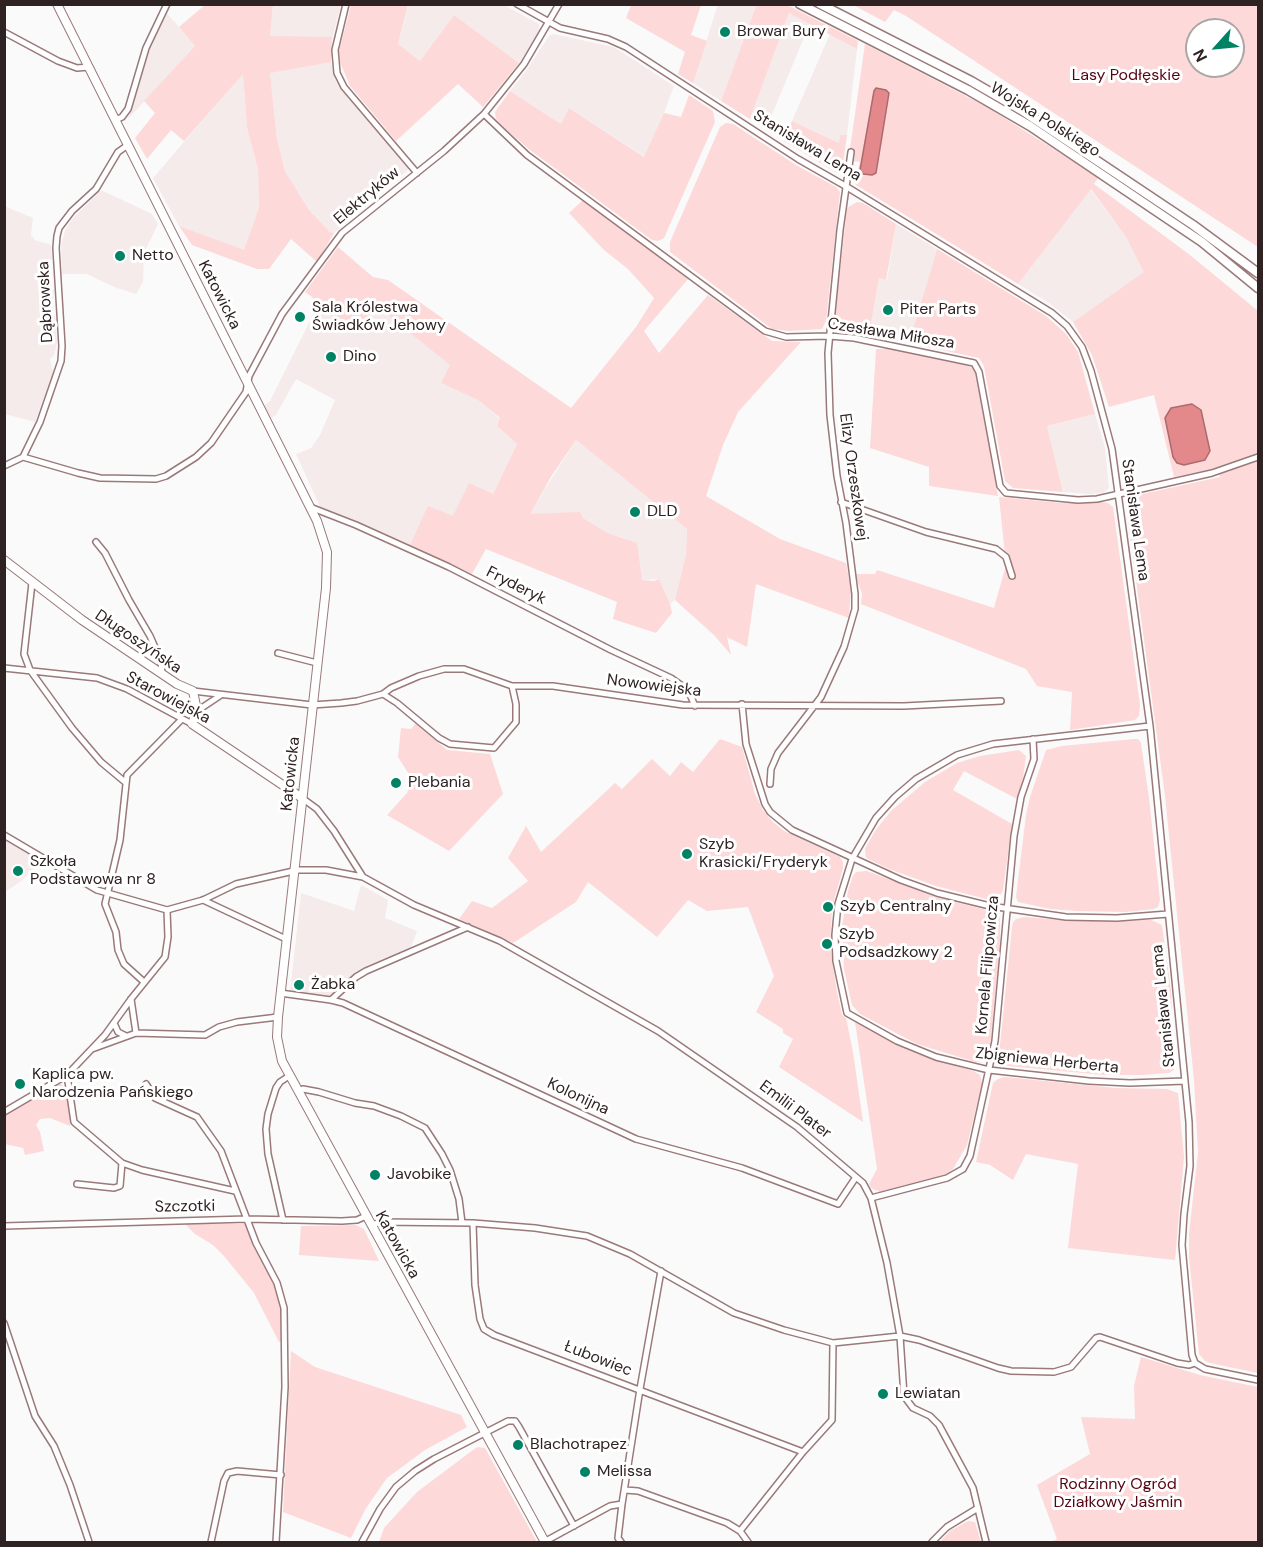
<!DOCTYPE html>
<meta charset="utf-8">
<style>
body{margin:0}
#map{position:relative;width:1263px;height:1547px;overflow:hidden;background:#fafafa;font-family:"DM Sans",sans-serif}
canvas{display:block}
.frame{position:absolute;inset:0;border:6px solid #2f2222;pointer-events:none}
.north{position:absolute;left:1185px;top:18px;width:60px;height:60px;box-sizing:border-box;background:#fff;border:2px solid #aca7a7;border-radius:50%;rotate:243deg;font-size:16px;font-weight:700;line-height:24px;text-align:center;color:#2f2222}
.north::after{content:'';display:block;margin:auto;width:21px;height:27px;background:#008264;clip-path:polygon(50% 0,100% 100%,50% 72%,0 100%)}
</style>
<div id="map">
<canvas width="1263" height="1547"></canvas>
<div class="frame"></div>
<div class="north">N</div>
</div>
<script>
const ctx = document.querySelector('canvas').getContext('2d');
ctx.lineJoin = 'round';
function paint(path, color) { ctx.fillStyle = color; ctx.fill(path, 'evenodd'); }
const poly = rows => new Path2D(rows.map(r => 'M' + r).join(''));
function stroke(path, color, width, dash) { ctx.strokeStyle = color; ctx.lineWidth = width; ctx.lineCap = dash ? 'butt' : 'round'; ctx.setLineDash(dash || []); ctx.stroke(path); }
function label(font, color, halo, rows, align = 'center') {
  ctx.font = font + ' "DM Sans",sans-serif'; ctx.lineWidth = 6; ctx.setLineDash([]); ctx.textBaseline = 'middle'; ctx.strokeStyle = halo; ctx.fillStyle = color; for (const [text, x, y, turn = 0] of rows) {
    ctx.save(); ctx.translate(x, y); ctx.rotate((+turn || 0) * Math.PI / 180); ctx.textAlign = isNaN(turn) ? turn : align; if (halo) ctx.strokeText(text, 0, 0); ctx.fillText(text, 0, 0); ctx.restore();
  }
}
const built = poly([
 [718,4,757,5,721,101,693,83],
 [273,5,341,5,331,43,331,62,335,80,345,94,409,169,334,233,330,232,309,210,285,171,277,139,270,73,270,36],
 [408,5,504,5,539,24,540,31,519,63,454,15,420,61,398,45],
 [166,12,195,46,128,119,148,49],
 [789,13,810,23,766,129,750,119],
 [553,34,614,47,674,86,664,113,645,157,569,108,561,124,510,91,526,71,549,36],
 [830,34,857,49,847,135,840,135,839,143,792,121],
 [243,73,247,128,258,169,259,209,244,251,179,226,153,178],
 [1090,189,1126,237,1145,272,1073,322,1049,303,1018,284],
 [101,190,152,214,158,224,144,253,143,282,136,294,114,287,87,274,62,274,61,246,65,231,72,219],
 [4,206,33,218,31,235,35,240,51,245,52,259,48,264,52,266,46,277,51,280,48,287,54,290,52,315,55,316,57,343,54,355,50,359,52,369,54,370,35,422,5,414],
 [896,224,937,249,909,343,869,335,879,278,887,280],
 [320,301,360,332,374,305,451,365,441,383,478,400,500,419,497,426,517,444,493,494,453,516,408,544,320,507,296,454,311,448,320,435,335,400,296,379,276,415,267,421,261,408,270,401],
 [1095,414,1105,448,1109,488,1103,493,1089,494,1063,492,1047,426],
 [576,440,687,529,686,554,675,600,670,604,659,579,642,580,627,539,608,533,583,518,529,514],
 [5,839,42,861,21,881,5,892],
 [361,885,388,900,385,918,417,931,411,947,366,966,343,983,329,997,290,992,301,893,354,911]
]);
const green = poly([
 [206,4,273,5,270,36,332,37,331,62,270,73,277,139,285,171,309,210,330,232,334,233,317,262,291,239,269,269,257,269,192,245,179,226,244,250,259,208,258,169,247,128,243,74,184,141,171,130,147,159,135,138,155,113,144,101,195,46,179,27],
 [408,4,398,44,420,61,454,15,519,63,483,107,458,84,396,141,350,86,340,62,339,51,351,5],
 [757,4,787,5,858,41,857,49,789,13,750,119,721,101],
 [631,5,701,5,691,35,707,41,693,83,678,74,685,52,626,18],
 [853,5,1258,5,1258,247,906,16,894,10,885,22],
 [1197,30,1233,30,1233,66,1197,66],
 [865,44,987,107,1074,162,1098,178,1094,184,1190,255,1258,311,1258,1373,1210,1363,1205,1361,1199,1354,1189,1257,1189,1234,1198,1153,1194,1080,1165,796,1126,506,1129,499,1138,495,1220,477,1216,468,1174,477,1154,395,1109,407,1092,355,1073,322,1144,272,1126,237,1091,189,1018,284,856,185,853,178,854,169,858,169,860,162,851,161,849,156],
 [510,91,561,124,569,108,644,157,664,113,681,117,689,95,713,111,715,122,664,238,658,241,652,240,530,150,508,131,496,119,495,112],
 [792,121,839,143,840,135,847,135,842,171,837,173,784,141],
 [726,123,733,124,796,165,836,187,840,192,826,321,822,329,789,331,772,329,670,252,670,242,720,127],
 [583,200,688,279,644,331,659,353,708,295,772,341,801,342,738,412,723,445,706,496,780,539,846,563,851,590,849,618,756,584,747,647,727,637,731,655,714,635,675,600,686,554,687,529,576,440,552,475,530,514,580,512,583,518,608,533,637,543,642,580,654,581,659,579,670,604,672,613,656,633,613,619,617,602,486,549,472,574,408,544,411,543,428,506,453,516,469,483,493,494,517,444,497,426,500,418,478,400,441,383,450,365,375,305,360,332,305,292,338,247,373,277,388,280,571,408,636,327,654,298,628,269,604,250,569,213],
 [857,202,863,203,896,224,886,280,879,278,869,335,842,331,839,329,835,317,847,208],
 [937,249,1046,316,1066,334,1078,352,1095,414,1047,426,1063,492,1013,488,1005,481,984,366,979,358,909,343],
 [876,349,890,349,965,364,972,368,976,374,998,496,929,486,929,467,870,448],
 [999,497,1061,503,1101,502,1108,503,1113,507,1140,705,1139,716,1135,720,1070,730,1072,692,1037,686,1026,669,861,604,862,594,855,574,875,574,877,570,994,608,1006,565],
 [416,723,447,750,490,754,503,794,449,851,387,815,407,793,412,779,398,757,401,728,411,729],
 [720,739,742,747,755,794,763,810,773,822,784,831,840,857,843,862,843,868,832,908,830,946,837,992,842,1015,846,1018,853,1052,863,1122,779,1067,793,1039,783,1033,783,1029,756,1012,774,976,748,907,707,911,688,900,657,937,588,882,576,902,513,943,459,919,472,901,492,908,528,881,508,858,526,826,541,852,615,783,622,789,652,759,670,776,681,762,693,772],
 [1134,739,1138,739,1141,743,1149,798,1160,900,1158,907,1154,909,1126,912,1077,911,1050,909,1018,902,1016,897,1026,815,1030,797,1046,750,1062,746],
 [1019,750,1026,756,1023,778,1017,799,964,771,953,790,1012,824,1003,890,999,898,990,900,936,886,889,869,866,858,865,849,875,831,891,811,925,782,957,763,980,756],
 [867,871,936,897,994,912,1000,917,1000,943,991,1039,989,1053,982,1061,976,1062,969,1060,917,1044,860,1014,852,1005,844,969,842,926,848,891,853,876,856,872],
 [1025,917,1078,921,1151,920,1162,925,1171,991,1174,1070,1169,1073,1143,1075,1104,1075,1008,1066,1000,1062,999,1055,1012,927,1013,922,1016,919],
 [855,1022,918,1054,973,1071,980,1075,982,1083,967,1145,953,1169,944,1175,880,1192,871,1188,869,1184,877,1169],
 [1005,1077,1116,1088,1167,1089,1178,1093,1184,1157,1175,1260,1068,1248,1078,1164,1026,1154,1013,1180,990,1165,976,1162,993,1083,998,1079],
 [61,1084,66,1089,71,1117,70,1126,50,1118,40,1119,36,1125,40,1132,44,1151,25,1155,23,1148,5,1144,5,1115,57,1085],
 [185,1224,246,1224,275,1284,282,1310,284,1342,279,1342,254,1293,224,1256,213,1245,195,1234],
 [356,1225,364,1229,379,1261,299,1255,301,1226],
 [291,1351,315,1367,461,1415,467,1427,425,1450,387,1478,366,1508,351,1538,283,1512],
 [1141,1357,1200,1375,1258,1387,1258,1542,1051,1542,1057,1539,1037,1485,1090,1454,1081,1417,1135,1419,1134,1386],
 [477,1447,485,1448,537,1542,379,1542,384,1528,417,1492],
 [968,1521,975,1522,981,1542,940,1542,950,1531]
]);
const water = poly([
 [876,88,886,90,889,93,876,173,872,175,863,174,860,170,874,91,876,88],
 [1192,404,1201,410,1210,451,1205,460,1184,465,1177,463,1173,457,1165,418,1171,408,1192,404]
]);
const street = poly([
 [346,4,335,50,337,73,344,87,417,173],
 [517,4,560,28,608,39,626,47,798,159,847,187,1052,313,1067,326,1082,347,1091,371,1112,449,1150,726,1189,1122,1190,1166,1184,1214,1182,1245,1192,1355,1195,1363],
 [4,32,58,61,77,68,89,67],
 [484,114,527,155,765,331,786,337,829,336,854,338,974,363,979,372,1000,486,1006,493,1078,500,1097,499,1212,473,1258,457],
 [116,120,122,117,128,109,146,48,167,4],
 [23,457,78,473,100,478,156,479,166,476,196,457,211,443,246,392,249,376,282,314,342,233,444,151,484,114,524,64,559,4],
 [4,466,23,457,40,422,61,361,62,346,56,248,57,236,59,228,72,211,96,189,118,152,128,145],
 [841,502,926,532,996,549,1006,557,1012,576],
 [310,507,356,525,449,567,611,650,671,678,688,690,695,706],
 [96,542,105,553,129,600,150,636,161,661,162,674],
 [32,583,24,654,30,670,72,728,101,762,125,782],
 [278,653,317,663],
 [4,668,97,678,127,689,192,724],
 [193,691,312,705,341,703,357,701,383,694,391,688,419,676,444,669,464,669,512,686,553,686,683,705,904,706,1001,701],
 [383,694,397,703,439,738,450,744,494,748,516,722,516,704,512,686],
 [742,704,746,744,765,804,770,812,792,830,901,880,937,893,990,906,1066,917,1117,918,1168,914],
 [197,711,221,695],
 [1150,726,993,744,957,755,916,779,895,797,876,818,852,859,838,904,835,935,836,961,847,1013,897,1041,936,1057,989,1070,1089,1081,1130,1083,1185,1081],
 [770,784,771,769,778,753,821,697,844,647,855,609,855,594,846,523,837,476,830,415,828,353,840,230,851,152],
 [302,798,317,809,334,831,363,877,414,905,500,941,658,1031,797,1127,863,1183,871,1198,887,1263,900,1336,904,1396,913,1408,930,1416,939,1425,973,1488,986,1542],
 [4,835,97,890,167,910,203,900,236,884,298,870,326,870,363,877],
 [203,900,286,939],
 [144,982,124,964,118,950,116,932,105,904,120,840,127,775,182,719],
 [280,993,331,1000,343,1003,636,1139,742,1168,838,1204,856,1177],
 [131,999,136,1033],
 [331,1000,356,977,366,971,468,927],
 [114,1023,118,1032,126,1036],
 [92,1049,136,1033,205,1035,219,1027,237,1022,278,1017],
 [67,1075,74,1122,122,1163,142,1170,235,1191],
 [146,1084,155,1098,197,1117,221,1151,256,1243,277,1283,284,1308,285,1387,276,1542],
 [298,1091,303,1089,319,1092,355,1103,374,1106,401,1116,425,1128,442,1154,450,1170,459,1199,462,1223],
 [4,1112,67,1075,105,1035,131,999,165,957,168,937,167,910],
 [77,1184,114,1188,120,1186,122,1163],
 [871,1198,947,1178,963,1169,970,1156,995,1041,1014,836,1021,797,1034,759,1033,739],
 [283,1220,268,1154,266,1129,268,1114,276,1088,280,1082,289,1076],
 [473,1223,475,1285,480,1319,484,1329,494,1335,803,1452],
 [371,1225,382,1222,473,1223,535,1228,587,1236,630,1254,734,1313,784,1330,833,1343,900,1336,919,1340,998,1368,1011,1371,1054,1372,1071,1367,1096,1338,1100,1337,1177,1363,1189,1365,1195,1363,1205,1369,1258,1380],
 [4,1226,247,1219,342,1221,357,1220,366,1216],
 [4,1323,35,1416,54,1446,70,1485,89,1542],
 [625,1490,638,1491,727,1523,740,1531,748,1542],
 [740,1531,803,1452,832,1420,833,1343],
 [211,1542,224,1481,228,1473,237,1471,281,1475],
 [362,1542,380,1509,396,1487,415,1471,434,1459,508,1421,515,1421,519,1427,574,1526],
 [544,1542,610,1506,622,1504],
 [621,1542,618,1538,622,1504,640,1389,661,1271],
 [932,1542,947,1527,978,1508]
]);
const secondary = poly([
 [57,4,317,521,327,552,326,588,278,1017,277,1037,282,1061,545,1542],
 [4,560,82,620,177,684,193,691,197,711,192,724,302,798]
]);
const primary = poly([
 [800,4,968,90,1030,126,1202,242,1258,288],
 [820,4,971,81,1021,110,1193,225,1258,273]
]);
const markers = [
 [725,32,6,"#008264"],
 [120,256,6,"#008264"],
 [888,310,6,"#008264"],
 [300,317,6,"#008264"],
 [331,357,6,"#008264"],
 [635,512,6,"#008264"],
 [396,783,6,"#008264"],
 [687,854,6,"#008264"],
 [18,871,6,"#008264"],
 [828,907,6,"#008264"],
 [827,944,6,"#008264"],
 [299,985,6,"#008264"],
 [20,1084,6,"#008264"],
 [375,1175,6,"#008264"],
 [883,1394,6,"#008264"],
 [518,1445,6,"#008264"],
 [585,1472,6,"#008264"]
];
const poiNames = [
 ["Browar Bury",737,32],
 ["Netto",132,256],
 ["Sala Królestwa",312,308],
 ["Świadków Jehowy",312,326],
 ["Piter Parts",900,310],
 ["Dino",343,357],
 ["DLD",647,512],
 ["Plebania",408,783],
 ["Szyb",699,845],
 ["Krasicki/Fryderyk",699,863],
 ["Szkoła",30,862],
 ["Podstawowa nr 8",30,880],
 ["Szyb Centralny",840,907],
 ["Szyb",839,935],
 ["Podsadzkowy 2",839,953],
 ["Żabka",311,985],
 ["Kaplica pw.",32,1075],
 ["Narodzenia Pańskiego",32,1093],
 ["Javobike",387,1175],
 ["Lewiatan",895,1394],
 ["Blachotrapez",530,1445],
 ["Melissa",597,1472]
];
const parkNames = [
 ["Lasy Podłęskie",1126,76],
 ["Rodzinny Ogród",1118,1485],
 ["Działkowy Jaśmin",1118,1503]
];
const streetNames = [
 ["Wojska Polskiego",1045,120,32],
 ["Stanisława Lema",807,146,31],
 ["Elektryków",367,196,-40],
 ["Katowicka",219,295,63],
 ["Dąbrowska",46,302,-93],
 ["Czesława Miłosza",891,334,9],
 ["Elizy Orzeszkowej",853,477,82],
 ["Stanisława Lema",1135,520,82],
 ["Fryderyk",516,586,27],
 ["Długoszyńska",138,642,34],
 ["Nowowiejska",654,686,7],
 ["Starowiejska",168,698,28],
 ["Katowicka",291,774,-84],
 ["Kornela Filipowicza",988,965,-85],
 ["Stanisława Lema",1164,1006,-96],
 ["Zbigniewa Herberta",1047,1061,6],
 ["Kolonijna",578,1097,25],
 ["Emilii Plater",795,1110,37],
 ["Szczotki",185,1207,-1],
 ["Katowicka",397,1245,61],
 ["Łubowiec",598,1359,21]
];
paint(built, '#f5ebeb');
paint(green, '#fdd9d9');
paint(water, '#e3898b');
stroke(water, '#ad6a6c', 1.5);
stroke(street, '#9a7979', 8);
stroke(secondary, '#9a7979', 10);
stroke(primary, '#9a7979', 11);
stroke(street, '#fff', 5);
stroke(secondary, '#fff', 8);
stroke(primary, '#fff', 8);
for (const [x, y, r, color] of markers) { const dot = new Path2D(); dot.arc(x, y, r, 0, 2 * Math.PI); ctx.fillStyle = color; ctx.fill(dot); stroke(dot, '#fff', 2); }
label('16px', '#2f2222', '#fff', poiNames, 'left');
label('16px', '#560413', '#fff', parkNames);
label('16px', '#2f2222', '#fff', streetNames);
</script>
